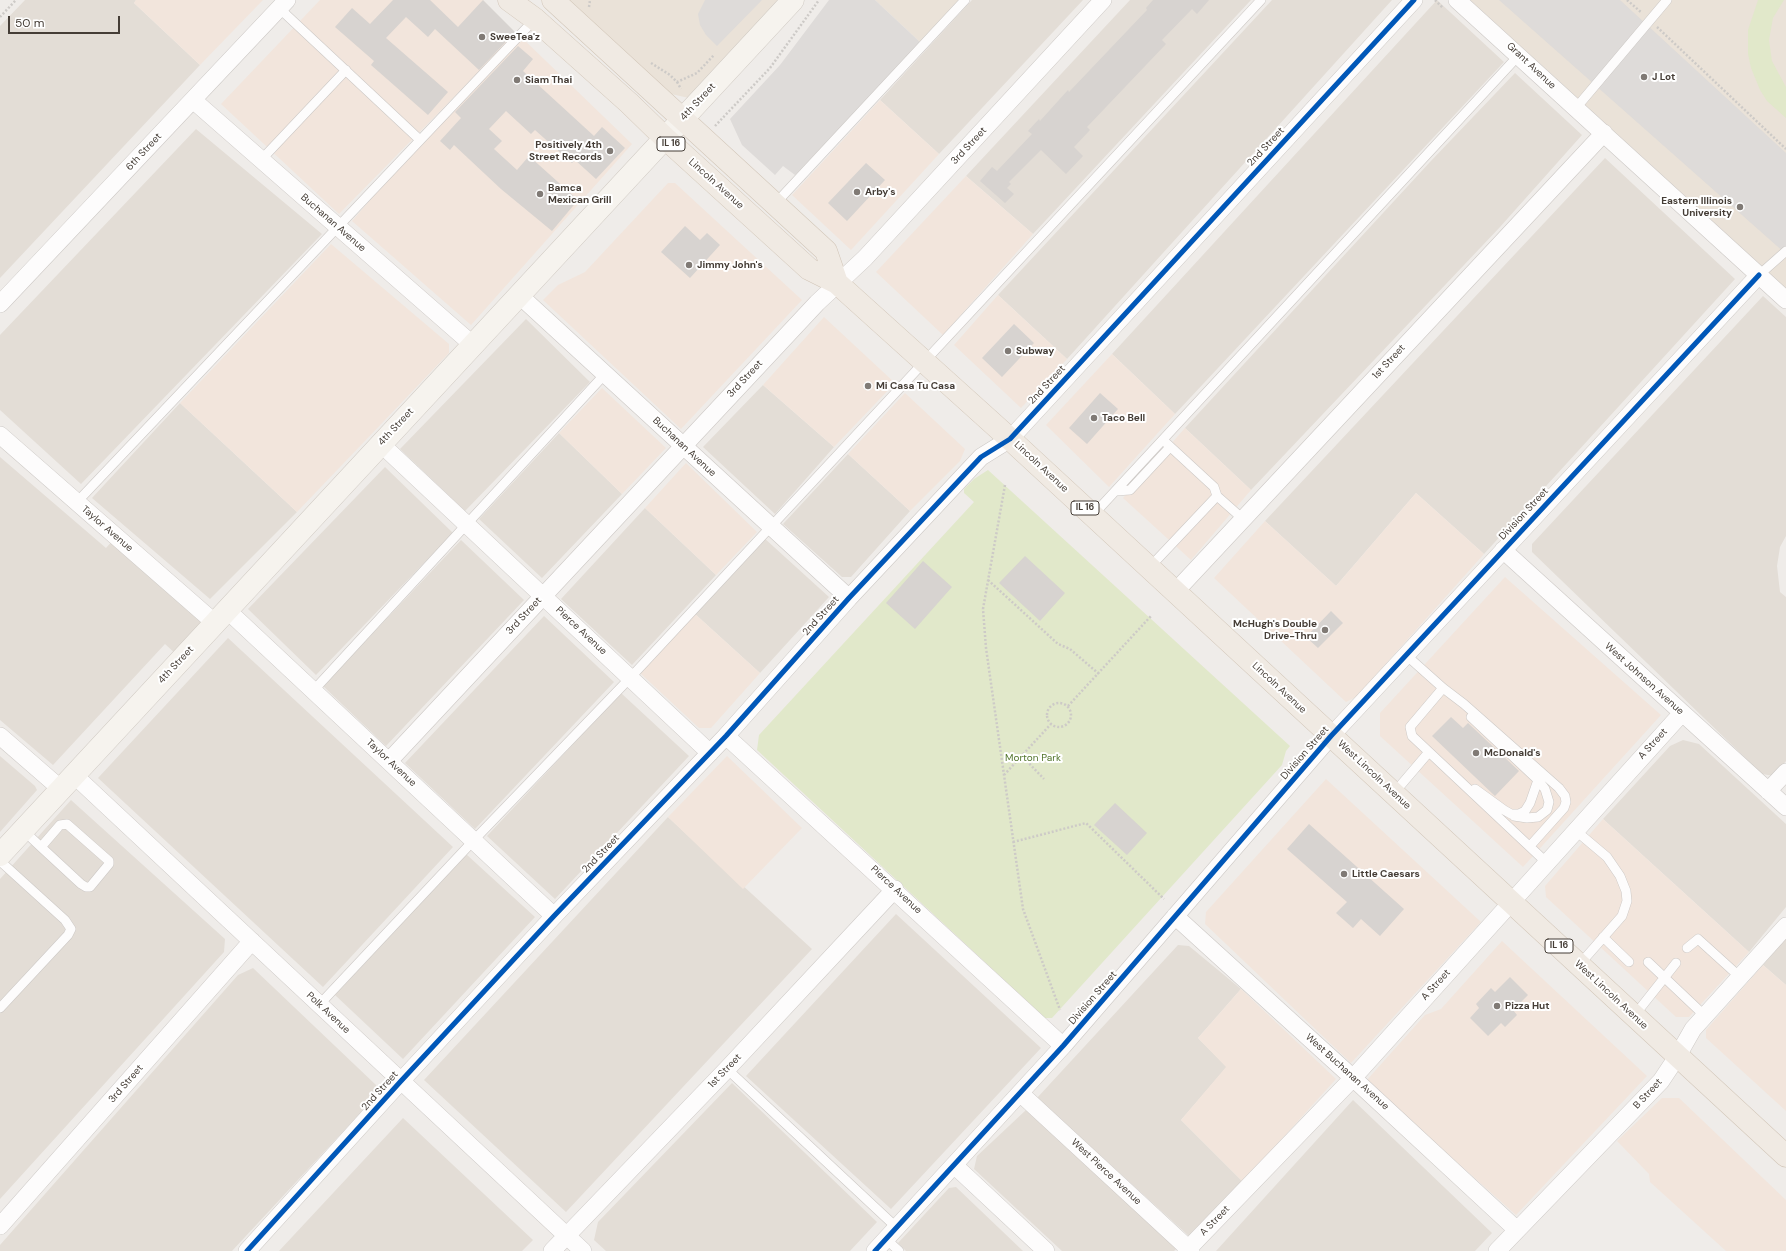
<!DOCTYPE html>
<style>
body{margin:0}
#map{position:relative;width:1786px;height:1251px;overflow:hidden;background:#efece9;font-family:"DM Sans",sans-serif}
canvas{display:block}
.scale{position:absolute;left:8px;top:16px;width:112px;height:18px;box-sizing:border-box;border:2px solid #453d36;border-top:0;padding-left:5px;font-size:12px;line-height:14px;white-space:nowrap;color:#453d36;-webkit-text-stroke:3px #fff;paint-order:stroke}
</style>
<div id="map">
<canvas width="1786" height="1251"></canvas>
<div class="scale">50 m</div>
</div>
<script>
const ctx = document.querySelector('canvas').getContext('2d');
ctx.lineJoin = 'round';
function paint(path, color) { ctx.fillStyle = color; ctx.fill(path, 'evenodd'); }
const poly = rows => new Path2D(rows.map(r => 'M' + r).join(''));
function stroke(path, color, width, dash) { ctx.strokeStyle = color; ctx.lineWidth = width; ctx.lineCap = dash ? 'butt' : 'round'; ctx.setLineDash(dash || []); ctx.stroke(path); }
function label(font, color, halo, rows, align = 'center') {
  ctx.font = font + ' "DM Sans",sans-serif'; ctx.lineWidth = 4; ctx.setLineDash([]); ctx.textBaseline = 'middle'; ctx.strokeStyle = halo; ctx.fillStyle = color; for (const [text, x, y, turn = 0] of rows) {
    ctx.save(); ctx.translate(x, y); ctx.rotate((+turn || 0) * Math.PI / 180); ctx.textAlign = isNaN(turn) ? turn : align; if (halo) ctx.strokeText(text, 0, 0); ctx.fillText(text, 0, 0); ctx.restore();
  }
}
const residential = poly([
 [25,0,136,0,134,3,200,65,0,278,0,26],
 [972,0,1083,0,939,154,880,100],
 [1130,0,1251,0,1033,234,966,176],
 [1272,0,1392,0,1067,359,998,295],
 [1437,0,1504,62,1175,414,1112,354],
 [1515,73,1582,135,1500,227,1251,490,1185,428,1430,162],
 [196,129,322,234,81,484,0,410,0,335],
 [1605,158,1735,279,1484,554,1416,493,1336,586,1265,521],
 [1763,296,1786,317,1786,536,1780,547,1777,566,1780,592,1786,597,1786,761,1774,776,1762,774,1532,552,1532,544],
 [526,319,590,382,465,511,400,449],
 [763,385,834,447,775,514,703,447],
 [180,403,297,512,210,599,92,498],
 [559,433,622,494,542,578,479,519],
 [848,454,910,511,851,577,842,577,783,524],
 [0,457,106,548,115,538,211,621,178,656,165,644,53,765,0,720],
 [385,467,453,533,316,675,248,609],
 [645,508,716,575,632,665,561,599],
 [763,537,829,597,760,673,694,613],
 [461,540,524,600,386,746,323,686],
 [544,616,614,682,475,829,405,763],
 [228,638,453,847,323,987,98,778],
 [621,693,689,756,555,899,487,836],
 [1683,740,1699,744,1786,824,1786,907,1749,952,1603,819,1670,746],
 [0,756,35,786,37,790,0,832],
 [71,800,225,939,224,952,0,1199,0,879],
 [668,817,812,949,566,1212,424,1080],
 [466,854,535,917,403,1059,335,995],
 [896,914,1041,1048,891,1209,746,1076],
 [1786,938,1786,985,1763,965],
 [1178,945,1189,946,1241,989,1198,1038,1227,1067,1181,1120,1243,1182,1190,1237,1037,1098],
 [253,968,376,1085,376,1096,232,1251,0,1251,0,1245,238,975],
 [732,1083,877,1222,850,1251,606,1251,594,1240,598,1222],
 [1353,1100,1492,1233,1475,1251,1216,1251],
 [1026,1110,1177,1248,1174,1251,1062,1251,974,1169,977,1156],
 [403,1118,533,1240,522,1251,279,1251],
 [956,1187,1023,1251,906,1251,898,1243,949,1188]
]);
const commercial = poly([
 [136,0,263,0,200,65,134,3],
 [320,0,483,0,515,35,339,214,221,104],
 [518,34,632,144,471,325,352,221,481,72],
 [880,100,939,154,851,250,792,195],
 [966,176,1033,234,943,335,876,272],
 [668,183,675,183,802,300,681,429,543,300,558,285,585,272],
 [331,244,449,344,449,353,297,512,180,403],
 [998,295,1067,359,1021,408,954,345],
 [824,317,895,383,834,447,763,385],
 [1112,354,1175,414,1109,487,1046,425],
 [602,388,666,448,622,494,559,433],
 [905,393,965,449,960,461,910,511,848,454],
 [1185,428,1251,490,1191,560,1123,498],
 [686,463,757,532,716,575,645,508],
 [1416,493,1484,554,1356,697,1346,702,1214,578,1265,521,1336,586],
 [1505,577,1661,715,1523,867,1380,736,1380,713],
 [694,613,760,673,711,728,699,728,639,672],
 [727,756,802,828,743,889,668,817],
 [1326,779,1481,922,1351,1063,1205,924,1206,912],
 [1603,819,1749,952,1689,1017,1676,1017,1546,897,1545,886],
 [1502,941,1647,1076,1516,1215,1366,1081,1425,1015,1441,1009],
 [1763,965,1786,985,1786,1111,1706,1038,1706,1030],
 [1241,989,1336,1079,1243,1182,1181,1120,1226,1067,1198,1038],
 [1662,1098,1679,1098,1786,1200,1786,1251,1726,1251,1650,1182,1649,1174,1617,1141]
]);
const education = poly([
 [562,0,782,0,689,98,662,92],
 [875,0,959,0,921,43],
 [1469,0,1786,0,1786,291]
]);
const green = poly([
 [1758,0,1784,0,1773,18,1769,40,1772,61,1786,87,1786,118,1767,101,1760,90,1751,68,1748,54,1748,30],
 [988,470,1290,746,1286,751,1282,765,1052,1018,1045,1018,757,750,759,735,974,502,964,493,964,489,974,479]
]);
const parking = poly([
 [705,0,762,0,717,46,706,35,700,25,698,14],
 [829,0,875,0,921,43,795,175,783,166,775,175,742,145,730,119,780,65],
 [1499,0,1620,0,1786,153,1786,254]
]);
const building = poly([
 [393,0,430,0,458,27,483,0,515,32,479,70,435,29,428,37,406,17,386,38,448,92,428,115,371,65,374,61,335,27,352,8,370,24],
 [1153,0,1209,0,1197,14,1192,9,1162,40,1166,44,1087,127,1090,130,1074,147,1083,156,1066,174,1041,150,1009,182,1011,184,1007,188,1014,194,1005,203,980,181,992,167,997,171,1032,134,1028,131,1039,119,1040,121,1068,90,1069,92,1147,10,1146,8],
 [518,46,533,59,523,71,594,136,602,127,625,148,596,179,575,160,572,163,535,130,531,134,506,111,489,129,502,141,494,149,517,170,529,156,578,200,552,231,501,189,454,145,450,150,440,141,461,118,455,112],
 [866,163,885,180,847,221,828,203],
 [685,226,700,240,707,233,720,245,690,278,661,252],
 [1014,324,1034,343,1002,377,982,358],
 [1100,393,1118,409,1087,444,1069,428],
 [1025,556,1065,593,1040,621,999,583],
 [923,561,952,587,915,629,886,603],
 [1331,611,1343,623,1318,648,1306,637],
 [1451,717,1463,728,1468,723,1519,771,1495,796,1432,736],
 [1115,803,1147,833,1127,855,1094,825],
 [1309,824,1404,909,1380,936,1361,919,1353,928,1336,913,1347,902,1287,849],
 [1510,977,1528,995,1513,1010,1517,1015,1505,1027,1501,1023,1488,1036,1470,1018,1479,1008,1476,1004,1491,988,1495,992]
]);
const path = poly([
 [1435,0,1443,8],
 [1627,0,1642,13],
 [589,7,590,0],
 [0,17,16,0],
 [1657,27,1786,149],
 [651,63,670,75,677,82,697,73,714,55],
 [677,82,681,89],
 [715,126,770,68,819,0],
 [1005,485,983,609,986,648,1023,909,1060,1010],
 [988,580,1058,644,1070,649,1099,674],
 '1047 715a12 12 0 1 1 24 0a12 12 0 1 1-24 0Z',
 [1068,706,1151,616],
 [1021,755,1044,779],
 [1004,775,1051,724],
 [1013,842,1086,823,1164,899]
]);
const lane = poly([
 [279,8,420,140],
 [1576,108,1667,0],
 [261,160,346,70],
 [775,204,965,0],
 [1759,275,1786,251],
 [1163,440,1214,487,1217,496,1243,519],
 [1116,491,1130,490,1170,447],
 [77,502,535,19],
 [1093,515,1519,55],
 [1149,568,1217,496],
 [1406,655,1443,688,1464,704,1559,788,1565,796,1566,802,1564,808,1530,846],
 [1443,688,1410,727,1412,736,1546,862],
 [313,691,605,374],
 [1471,717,1538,780,1530,803,1525,811,1519,814,1511,814,1504,810,1475,789],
 [1394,793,1429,752],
 [1514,816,1527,818,1538,817,1547,810,1549,802,1545,789,1538,780],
 [23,830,41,847,81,884,86,887,90,887,109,864,109,861,67,824,60,825,41,847],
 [1575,830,1607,857,1620,876,1626,891,1627,901,1622,916,1579,965],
 [0,861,65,920,71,929,68,935,0,1008],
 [1603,937,1629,962],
 [1687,948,1698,939,1740,977],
 [1648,962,1705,1016],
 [319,1005,474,840,630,678,1261,0],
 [1634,1016,1676,963],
 [727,1069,896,1227],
 [886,1239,899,1251]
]);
const street = poly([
 [1457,0,1786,300],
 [193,100,473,345],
 [519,295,849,598],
 [0,304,287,0],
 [0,435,215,623],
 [381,444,710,753],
 [1503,550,1786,807],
 [1175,592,1604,133],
 [227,610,554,916],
 [0,736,61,789],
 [726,736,1063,1046],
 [389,761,817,303,865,258,1103,0],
 [74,775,583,1251],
 [1768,791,1786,772],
 [1175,916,1353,1078,1517,1230],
 [1020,1093,1191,1251],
 [954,1165,1046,1251],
 [0,1226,252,941],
 [247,1251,401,1081,554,916,726,736,849,598,981,457,1010,439,1414,0],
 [552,1251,727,1069,895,889],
 [875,1251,1063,1046,1331,736,1759,275],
 [1186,1251,1353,1078,1682,713],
 [1497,1251,1661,1081,1677,1057,1693,1029,1786,926]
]);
const secondary = poly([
 [0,855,793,0]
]);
const primary = poly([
 [509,0,535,19,629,103,665,138,809,269,837,283,1010,439,1786,1156],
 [553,0,826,251,837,283]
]);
const cycleway = poly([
 [247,1251,401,1081,554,916,726,736,849,598,981,457,1010,439,1414,0],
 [875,1251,1063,1046,1331,736,1759,275]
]);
const markers = [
 [482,37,4,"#807a75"],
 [1644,77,4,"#807a75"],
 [517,80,4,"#807a75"],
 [610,151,4,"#807a75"],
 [857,192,4,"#807a75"],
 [540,194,4,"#807a75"],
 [1740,207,4,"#807a75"],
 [689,265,4,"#807a75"],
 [1008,351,4,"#807a75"],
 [868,386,4,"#807a75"],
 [1094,418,4,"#807a75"],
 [1325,630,4,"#807a75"],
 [1476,753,4,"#807a75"],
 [1344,874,4,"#807a75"],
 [1497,1006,4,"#807a75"]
];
const shields = [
 [671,144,28],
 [1085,508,28],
 [1559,946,28]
];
const shieldNames = [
 ["IL 16",671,144],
 ["IL 16",1085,508],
 ["IL 16",1559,946]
];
const poiNames = [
 ["SweeTea'z",490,37],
 ["J Lot",1652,77],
 ["Siam Thai",525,80],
 ["Positively 4th",602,145,"right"],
 ["Street Records",602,157,"right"],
 ["Bamca",548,188],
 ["Mexican Grill",548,200],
 ["Arby's",865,192],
 ["Eastern Illinois",1732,201,"right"],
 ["University",1732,213,"right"],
 ["Jimmy John's",697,265],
 ["Subway",1016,351],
 ["Mi Casa Tu Casa",876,386],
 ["Taco Bell",1102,418],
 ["McHugh's Double",1317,624,"right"],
 ["Drive-Thru",1317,636,"right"],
 ["McDonald's",1484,753],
 ["Little Caesars",1352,874],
 ["Pizza Hut",1505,1006]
];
const streetNames = [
 ["Grant Avenue",1531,66,43],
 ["4th Street",698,102,-47],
 ["3rd Street",969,146,-47],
 ["2nd Street",1266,147,-47],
 ["6th Street",144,152,-47],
 ["Lincoln Avenue",716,184,42],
 ["Buchanan Avenue",333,223,41],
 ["1st Street",1389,362,-47],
 ["3rd Street",745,379,-47],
 ["2nd Street",1047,385,-47],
 ["4th Street",396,427,-47],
 ["Buchanan Avenue",684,447,43],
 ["Lincoln Avenue",1041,467,43],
 ["Division Street",1524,514,-47],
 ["Taylor Avenue",107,529,41],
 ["3rd Street",524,616,-47],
 ["2nd Street",821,616,-48],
 ["Pierce Avenue",581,631,43],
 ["4th Street",176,665,-47],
 ["West Johnson Avenue",1644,679,42],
 ["Lincoln Avenue",1279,688,43],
 ["A Street",1653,744,-48],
 ["Division Street",1305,753,-49],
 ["Taylor Avenue",391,763,43],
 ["West Lincoln Avenue",1374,775,43],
 ["2nd Street",601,854,-46],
 ["Pierce Avenue",896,890,43],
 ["A Street",1436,985,-48],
 ["West Lincoln Avenue",1611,995,43],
 ["Division Street",1093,998,-49],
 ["Polk Avenue",328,1013,43],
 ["1st Street",725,1071,-46],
 ["West Buchanan Avenue",1347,1072,42],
 ["3rd Street",126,1084,-49],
 ["2nd Street",380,1091,-48],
 ["B Street",1648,1094,-47],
 ["West Pierce Avenue",1106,1172,43],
 ["A Street",1215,1221,-46]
];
const parkNames = [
 ["Morton Park",1033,758]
];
paint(residential, '#e3ddd6');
paint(commercial, '#f2e5dc');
paint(education, '#eae2d8');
paint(green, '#e1e8ca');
paint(parking, '#dedbd9');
paint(building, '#d7d3d0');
stroke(lane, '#ccc8c5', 10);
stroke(street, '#ccc8c5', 18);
stroke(secondary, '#cec8c1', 23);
stroke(primary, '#d1c5b7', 23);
stroke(path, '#cdcac7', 2.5, [2, 2]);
stroke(lane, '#fdfcfc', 9);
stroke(street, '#fdfcfc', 17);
stroke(secondary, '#f6f3ee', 22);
stroke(primary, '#f0eae3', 22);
stroke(cycleway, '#0057b8', 5);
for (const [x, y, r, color] of markers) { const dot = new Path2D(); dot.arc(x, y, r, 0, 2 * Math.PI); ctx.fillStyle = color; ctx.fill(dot); stroke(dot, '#fff', 1.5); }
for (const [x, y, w] of shields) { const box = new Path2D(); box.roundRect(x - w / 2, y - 7, w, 14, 3); ctx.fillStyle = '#fff'; ctx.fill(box); stroke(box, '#453d36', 1); }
label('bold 9px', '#453d36', null, shieldNames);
label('bold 10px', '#453d36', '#fff', poiNames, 'left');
label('10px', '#453d36', '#fff', streetNames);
label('10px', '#51742b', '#fff', parkNames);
</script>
